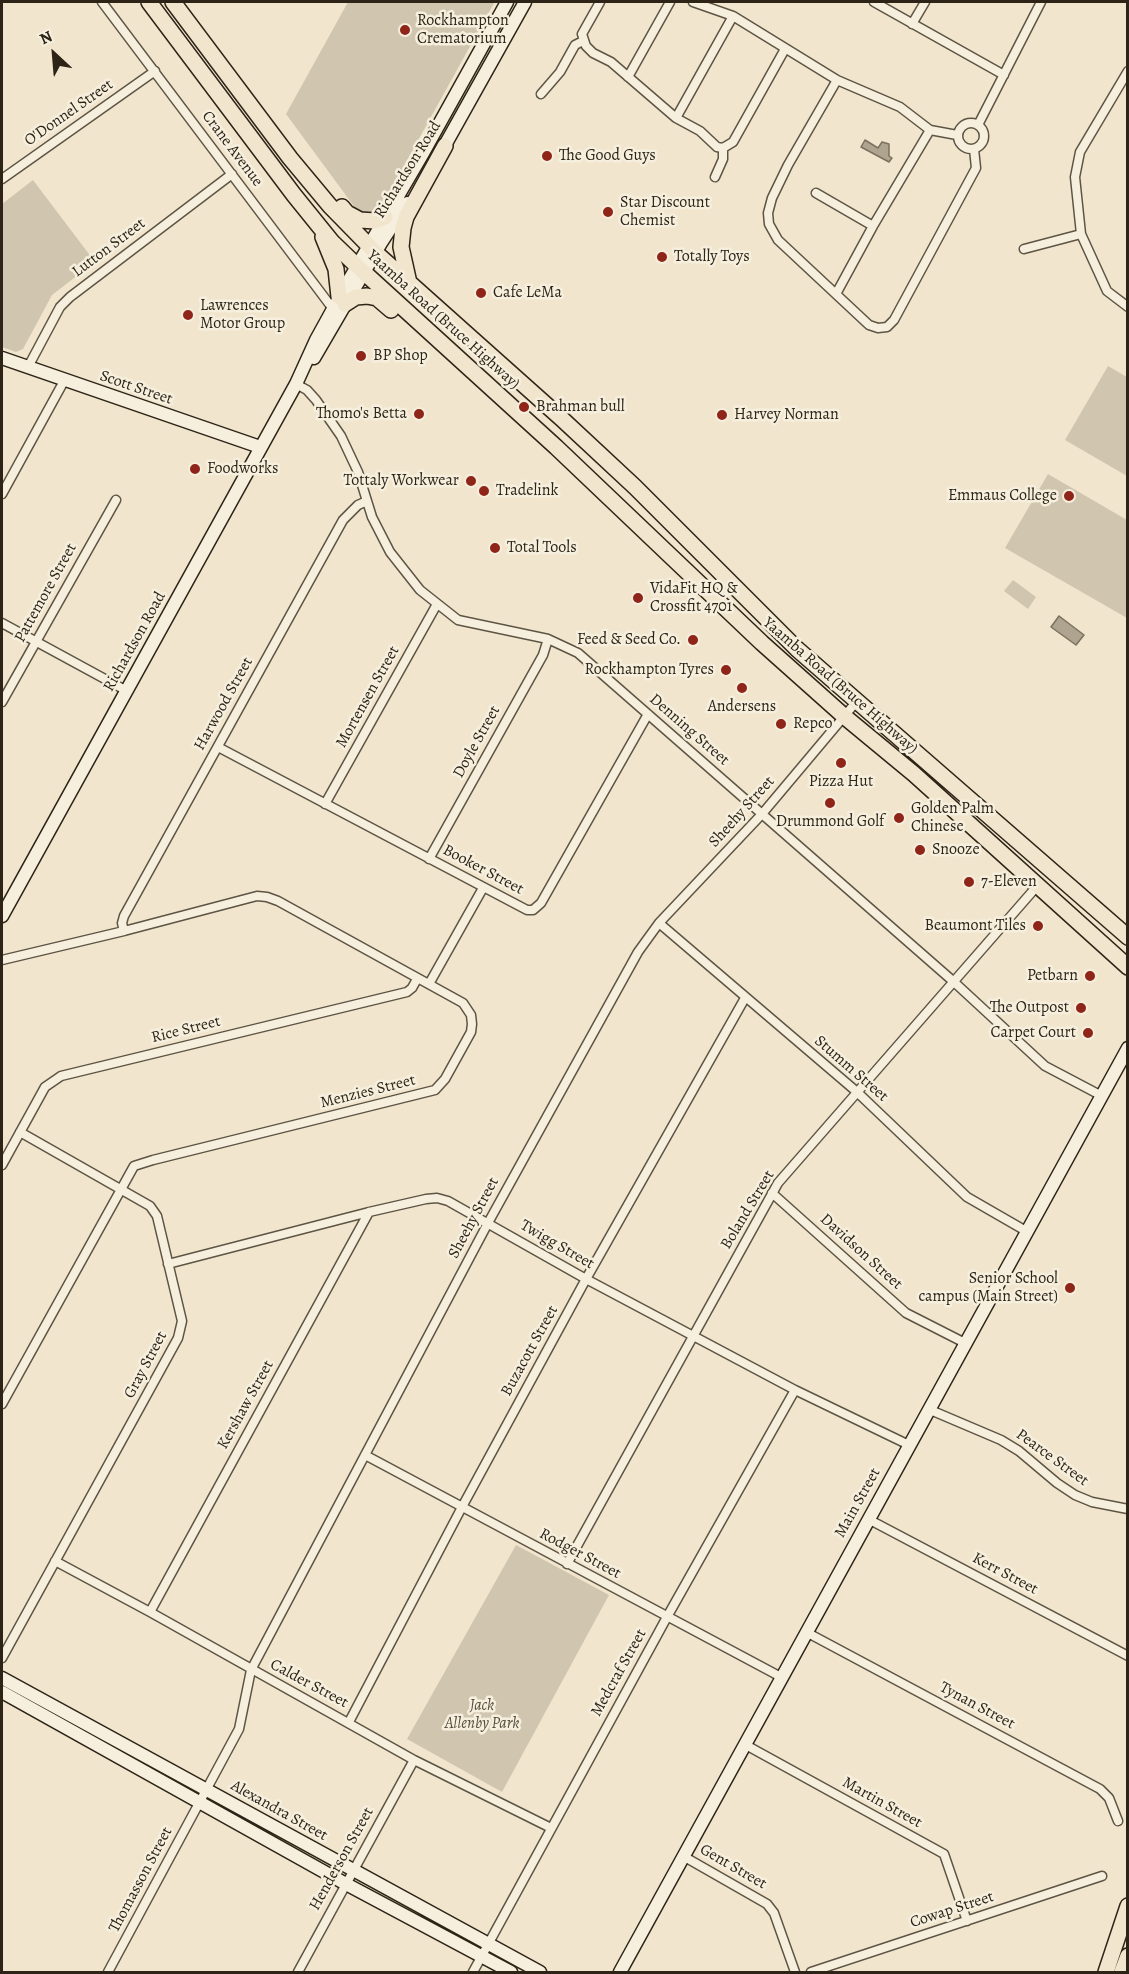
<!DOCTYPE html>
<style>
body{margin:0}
#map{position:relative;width:1129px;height:1974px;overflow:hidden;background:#f1e6cd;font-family:Alegreya,serif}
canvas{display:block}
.frame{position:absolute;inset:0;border:3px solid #2d2417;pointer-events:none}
.north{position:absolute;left:24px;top:24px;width:60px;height:60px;-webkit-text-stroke:4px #f6efde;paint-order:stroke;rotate:334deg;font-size:16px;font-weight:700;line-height:24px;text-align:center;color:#2d2417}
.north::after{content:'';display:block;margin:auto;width:21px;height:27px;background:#2d2417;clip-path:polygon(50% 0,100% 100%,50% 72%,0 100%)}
</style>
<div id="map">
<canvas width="1129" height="1974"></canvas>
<div class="frame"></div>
<div class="north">N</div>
</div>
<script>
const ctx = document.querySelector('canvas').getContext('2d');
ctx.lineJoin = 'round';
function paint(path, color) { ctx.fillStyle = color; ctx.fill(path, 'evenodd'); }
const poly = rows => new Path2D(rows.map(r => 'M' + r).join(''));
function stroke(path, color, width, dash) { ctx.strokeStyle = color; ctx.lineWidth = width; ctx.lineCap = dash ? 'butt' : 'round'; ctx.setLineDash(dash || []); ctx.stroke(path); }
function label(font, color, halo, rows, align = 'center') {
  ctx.font = font + ' Alegreya,serif'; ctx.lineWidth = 5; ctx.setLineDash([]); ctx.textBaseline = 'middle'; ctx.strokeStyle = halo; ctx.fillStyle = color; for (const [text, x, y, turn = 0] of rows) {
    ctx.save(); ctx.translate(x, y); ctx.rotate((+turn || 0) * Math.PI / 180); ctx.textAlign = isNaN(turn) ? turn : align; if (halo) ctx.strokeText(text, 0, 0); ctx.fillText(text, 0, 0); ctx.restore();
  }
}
const green = poly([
 [348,2,494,3,380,209,370,214,359,213,286,114],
 [33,180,95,262,52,295,23,349,16,352,2,347,2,204],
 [1108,366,1127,377,1127,476,1065,440],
 [1048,474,1127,520,1127,618,1005,548],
 [1013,580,1036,597,1028,609,1004,591],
 [516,1545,609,1595,502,1792,407,1739]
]);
const water = poly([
 [865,140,878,148,882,142,889,144,889,156,892,158,889,162,861,147,865,140],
 [1059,616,1084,635,1076,645,1051,627,1059,616]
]);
const street = poly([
 [102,2,315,285,333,309,338,311],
 [600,2,582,34,586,46,593,53,611,62,676,118,700,131,717,147,723,148,733,142,785,49],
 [693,2,733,16,837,80,900,107,930,130,957,135],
 [874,2,1004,75],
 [912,24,925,2],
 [1128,71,1080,152,1075,177,1081,234,1107,291,1128,307],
 [628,77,670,2],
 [837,80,788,165,772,198,768,213,769,224,778,240,869,325,878,328,887,327,894,320,976,168,974,149],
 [541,94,560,72,575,45,583,41],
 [676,118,733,16],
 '958 136a13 13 0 1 1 26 0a13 13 0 1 1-26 0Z',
 [978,125,1041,2],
 [715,177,723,159,723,148],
 [2,179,155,71],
 [816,193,873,226],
 [1024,249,1081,234],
 [836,294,873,226,930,130],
 [28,367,60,307,70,297,232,174],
 [296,384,307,390,316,400,341,436,358,472,372,517,390,552,420,590,458,620,548,639,578,653,954,982,1045,1066,1102,1096],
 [2,494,64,381],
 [2,623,127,691],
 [2,702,116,500],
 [218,747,527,910,533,910,541,903,648,714],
 [325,804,437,604],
 [429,859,543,655,548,639],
 [659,923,857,1092,967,1197,1026,1231],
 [124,931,122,923,124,916,343,520,358,505,367,501],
 [2,960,124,931,257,896,267,897,278,901,463,1003,471,1015,472,1024,471,1032,445,1079,435,1090,153,1160,134,1166,2,1404],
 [429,984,483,888],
 [2,1165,45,1087,61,1076,407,992,412,988,417,979],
 [772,1193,906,1313,965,1343],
 [168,1264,369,1212,426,1199,437,1198,448,1201,586,1279,795,1390,909,1445],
 [928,1409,1001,1440,1019,1451,1057,1483,1075,1495,1092,1502,1128,1509],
 [365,1455,781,1677],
 [868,1519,1128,1656],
 [55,1561,150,1612,414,1760,551,1828],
 [567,1564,778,1183,1038,885],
 [150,1612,369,1212],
 [806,1632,1100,1789,1109,1798,1118,1821],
 [2,1658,178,1338,182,1321,157,1216,150,1206,20,1132],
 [349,1722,462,1507,586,1279,745,998],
 [744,1744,944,1854,967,1921],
 [683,1856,767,1904,774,1913,795,1972],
 [108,1972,239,1729,251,1670,488,1223,638,952,659,923,762,814,857,701],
 [298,1972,414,1760],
 [473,1972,667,1617,795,1390],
 [811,1972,1102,1876]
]);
const secondary = poly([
 [440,154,525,2],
 [2,358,260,447],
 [314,358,381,243,407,203],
 [2,916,296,384,316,340,349,280,422,155,507,2],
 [2,1678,540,1972],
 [2,1692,346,1884,511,1972],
 [620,1972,1128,1048]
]);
const highway = poly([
 [149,2,294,195,332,242,357,266,556,447,762,643,845,717,914,774,1128,967],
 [173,2,290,158,330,206,376,253,562,419,635,487,797,649,1128,937],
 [342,207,347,213,360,220,375,221,385,217],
 [323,237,336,269,339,297],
 [409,283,401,247,403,228,406,217,445,146],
 [345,304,356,297,367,296,377,298,391,310],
 [1106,1972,1128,1906],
 [1122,1972,1128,1956]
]);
const markers = [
 [405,30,6,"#8f2418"],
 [547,156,6,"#8f2418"],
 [608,212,6,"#8f2418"],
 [662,257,6,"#8f2418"],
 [481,293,6,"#8f2418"],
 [188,315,6,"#8f2418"],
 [361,356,6,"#8f2418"],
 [524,407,6,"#8f2418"],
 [419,414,6,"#8f2418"],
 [722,415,6,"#8f2418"],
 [195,469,6,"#8f2418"],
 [471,481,6,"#8f2418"],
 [484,491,6,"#8f2418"],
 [1069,496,6,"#8f2418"],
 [495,548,6,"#8f2418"],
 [638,598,6,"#8f2418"],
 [693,640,6,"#8f2418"],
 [726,670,6,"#8f2418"],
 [742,688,6,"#8f2418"],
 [781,724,6,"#8f2418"],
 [841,763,6,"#8f2418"],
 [830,803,6,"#8f2418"],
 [899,818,6,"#8f2418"],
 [920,850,6,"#8f2418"],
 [969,882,6,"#8f2418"],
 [1038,926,6,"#8f2418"],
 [1090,976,6,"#8f2418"],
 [1081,1008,6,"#8f2418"],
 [1088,1033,6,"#8f2418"],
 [1070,1288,6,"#8f2418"]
];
const poiNames = [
 ["Rockhampton",417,21],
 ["Crematorium",417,39],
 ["The Good Guys",559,156],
 ["Star Discount",620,203],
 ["Chemist",620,221],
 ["Totally Toys",674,257],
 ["Cafe LeMa",493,293],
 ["Lawrences",200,306],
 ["Motor Group",200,324],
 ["BP Shop",373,356],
 ["Brahman bull",536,407],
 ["Thomo's Betta",407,414,"right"],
 ["Harvey Norman",734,415],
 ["Foodworks",207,469],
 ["Tottaly Workwear",459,481,"right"],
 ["Tradelink",496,491],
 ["Emmaus College",1057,496,"right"],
 ["Total Tools",507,548],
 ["VidaFit HQ &",650,589],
 ["Crossfit 4701",650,607],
 ["Feed & Seed Co.",681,640,"right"],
 ["Rockhampton Tyres",714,670,"right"],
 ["Andersens",742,707,"center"],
 ["Repco",793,724],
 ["Pizza Hut",841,782,"center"],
 ["Golden Palm",911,809],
 ["Chinese",911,827],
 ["Drummond Golf",830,822,"center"],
 ["Snooze",932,850],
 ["7-Eleven",981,882],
 ["Beaumont Tiles",1026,926,"right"],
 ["Petbarn",1078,976,"right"],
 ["The Outpost",1069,1008,"right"],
 ["Carpet Court",1076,1033,"right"],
 ["Senior School",1058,1279,"right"],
 ["campus (Main Street)",1058,1297,"right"]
];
const streetNames = [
 ["O'Donnel Street",69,113,-35],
 ["Crane Avenue",232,149,53],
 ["Richardson Road",408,170,-58],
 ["Lutton Street",109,248,-37],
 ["Yaamba Road (Bruce Highway)",443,320,42],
 ["Scott Street",136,388,19],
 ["Pattemore Street",46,593,-61],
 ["Richardson Road",135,642,-61],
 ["Yaamba Road (Bruce Highway)",840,686,41],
 ["Mortensen Street",368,697,-61],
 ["Harwood Street",224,704,-61],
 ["Denning Street",689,730,41],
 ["Doyle Street",477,742,-61],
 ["Sheehy Street",742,812,-48],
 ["Booker Street",483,870,28],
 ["Rice Street",186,1030,-14],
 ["Stumm Street",851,1069,41],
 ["Menzies Street",368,1092,-14],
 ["Boland Street",748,1210,-59],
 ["Sheehy Street",474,1218,-62],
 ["Twigg Street",557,1245,30],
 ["Davidson Street",861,1252,42],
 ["Buzacott Street",530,1351,-61],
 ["Gray Street",146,1365,-62],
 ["Kershaw Street",246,1405,-61],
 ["Pearce Street",1052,1458,36],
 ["Main Street",858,1503,-61],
 ["Rodger Street",580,1554,28],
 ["Kerr Street",1005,1574,28],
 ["Medcraf Street",619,1673,-61],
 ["Calder Street",309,1684,28],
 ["Tynan Street",977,1706,28],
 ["Martin Street",882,1803,29],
 ["Alexandra Street",279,1811,29],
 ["Henderson Street",342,1859,-61],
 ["Gent Street",733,1867,30],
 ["Thomasson Street",141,1880,-62],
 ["Cowap Street",952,1910,-18]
];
const parkNames = [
 ["Jack",482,1706],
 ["Allenby Park",482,1724]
];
paint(green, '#d0c5ae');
paint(water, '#aea48f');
stroke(water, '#7a715f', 1.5);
stroke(street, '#5e5444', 11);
stroke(secondary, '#2d2417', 15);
stroke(highway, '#2d2417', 18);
stroke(street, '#f6efde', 8);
stroke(secondary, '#f6efde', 12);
stroke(highway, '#f1e6cd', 15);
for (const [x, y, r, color] of markers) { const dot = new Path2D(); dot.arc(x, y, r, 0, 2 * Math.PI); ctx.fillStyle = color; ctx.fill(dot); stroke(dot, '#f6efde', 2); }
label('16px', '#2d2417', '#f6efde', poiNames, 'left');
label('16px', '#2d2417', '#f6efde', streetNames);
label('italic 16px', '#564c3d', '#f6efde', parkNames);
</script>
